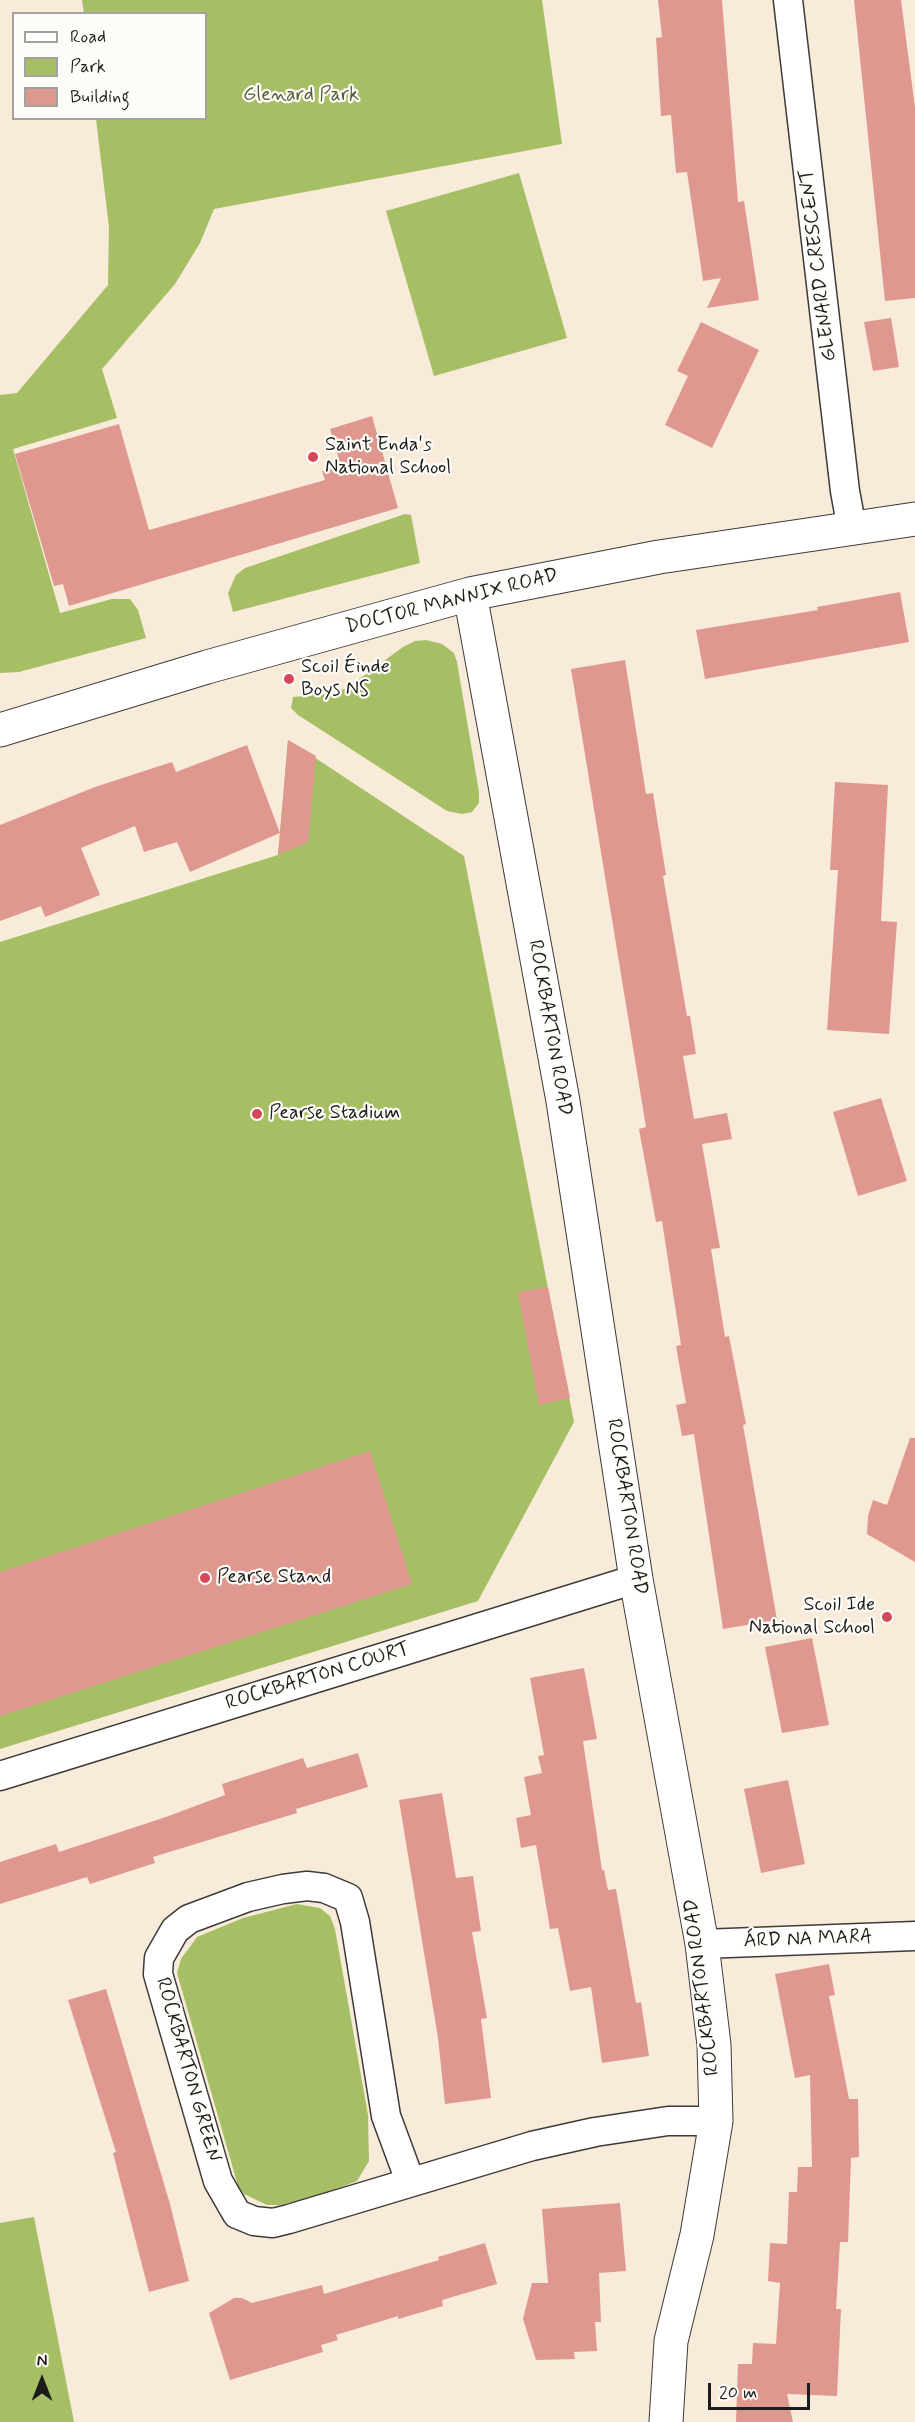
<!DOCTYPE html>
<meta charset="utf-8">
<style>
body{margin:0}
#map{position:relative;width:915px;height:2422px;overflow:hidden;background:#f8ebd9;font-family:Mynerve,sans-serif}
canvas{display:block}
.legend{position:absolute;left:12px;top:12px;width:195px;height:108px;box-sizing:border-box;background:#fdfcf7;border:2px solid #a3a29f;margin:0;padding:8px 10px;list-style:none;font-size:18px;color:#1c1c1c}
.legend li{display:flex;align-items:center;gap:12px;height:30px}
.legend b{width:30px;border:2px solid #a3a29f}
.north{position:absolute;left:12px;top:2350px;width:60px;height:60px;-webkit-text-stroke:4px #fdfcf7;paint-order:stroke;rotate:0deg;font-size:16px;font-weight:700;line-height:24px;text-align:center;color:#1c1c1c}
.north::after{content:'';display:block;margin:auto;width:21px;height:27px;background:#1c1c1c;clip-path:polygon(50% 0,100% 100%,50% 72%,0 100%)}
.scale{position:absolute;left:708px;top:2383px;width:102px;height:27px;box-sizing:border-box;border:3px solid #1c1c1c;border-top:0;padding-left:8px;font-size:18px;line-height:21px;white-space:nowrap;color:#1c1c1c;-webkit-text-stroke:4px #fdfcf7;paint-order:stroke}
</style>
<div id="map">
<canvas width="915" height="2422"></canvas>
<ul class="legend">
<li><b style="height:8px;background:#fff"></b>Road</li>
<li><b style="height:16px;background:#a6bf64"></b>Park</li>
<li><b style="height:16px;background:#df9890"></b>Building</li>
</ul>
<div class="north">N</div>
<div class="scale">20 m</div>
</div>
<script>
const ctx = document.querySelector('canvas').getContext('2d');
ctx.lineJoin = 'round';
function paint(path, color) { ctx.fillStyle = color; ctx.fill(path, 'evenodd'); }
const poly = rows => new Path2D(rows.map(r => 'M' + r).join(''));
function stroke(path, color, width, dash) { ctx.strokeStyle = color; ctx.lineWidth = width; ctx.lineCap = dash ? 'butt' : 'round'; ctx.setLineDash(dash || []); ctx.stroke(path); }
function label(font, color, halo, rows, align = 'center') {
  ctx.font = font + ' Mynerve,sans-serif'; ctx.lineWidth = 4.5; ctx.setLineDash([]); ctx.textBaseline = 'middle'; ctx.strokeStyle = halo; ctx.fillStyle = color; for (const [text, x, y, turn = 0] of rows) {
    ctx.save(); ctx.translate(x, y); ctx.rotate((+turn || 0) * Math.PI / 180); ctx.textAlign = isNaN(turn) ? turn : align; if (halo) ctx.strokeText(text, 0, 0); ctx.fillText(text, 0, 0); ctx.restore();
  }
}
const green = poly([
 [82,0,542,0,562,144,214,209,200,243,175,284,102,369,117,418,13,449,60,613,112,599,130,599,138,610,146,638,19,672,0,673,0,395,17,393,108,285,109,227,96,119,206,118,206,14,84,13],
 [519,173,567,338,434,376,386,211],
 [405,514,411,515,420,563,233,612,228,593,236,575,245,568],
 [426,640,442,644,454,653,457,662,479,792,479,803,472,812,462,814,447,811,298,715,291,708,293,697,329,694,347,688,403,647,415,641],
 [288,740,464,856,574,1422,478,1601,0,1749,0,942,278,855],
 [297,1904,320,1908,330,1916,335,1929,368,2115,369,2161,357,2181,318,2196,280,2205,267,2205,244,2194,238,2186,177,1973,181,1959,197,1937,243,1918],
 [34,2217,74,2422,0,2422,0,2223]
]);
const building = poly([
 [658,0,722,0,738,202,744,201,759,300,707,308,721,278,703,281,687,172,676,173,671,115,661,116,656,38,662,37],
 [854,0,901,0,915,108,915,298,885,301],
 [891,318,899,367,873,371,864,322],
 [701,322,759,350,712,448,665,425,688,376,677,371],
 [372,416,398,508,69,606,63,584,54,586,15,454,119,424,149,530,325,480,322,471,341,466,330,429],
 [900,592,909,642,705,679,696,630,818,610,817,607],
 [625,660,646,794,653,793,666,875,663,876,687,1016,690,1016,696,1054,683,1056,694,1119,727,1113,732,1139,702,1144,720,1248,711,1249,725,1337,729,1336,746,1424,743,1425,777,1620,723,1629,694,1434,682,1436,676,1405,686,1403,676,1346,681,1345,662,1221,656,1222,639,1129,646,1127,571,669],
 [288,740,316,756,308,842,278,855,280,833,190,872,177,842,144,852,135,826,81,848,100,895,45,917,41,906,0,921,0,825,95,787,172,762,176,772,247,745,280,833],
 [835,782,888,785,881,921,897,922,889,1034,827,1030,838,870,830,870],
 [881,1098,907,1181,858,1196,833,1112],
 [548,1287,570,1398,539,1405,518,1292],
 [910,1438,915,1438,915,1562,867,1534,868,1516,873,1500,887,1505],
 [370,1451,412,1584,0,1716,0,1572],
 [812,1638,829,1725,782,1733,765,1647],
 [584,1668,597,1739,583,1741,602,1870,604,1870,608,1890,616,1889,636,2003,641,2002,649,2056,602,2063,591,1987,570,1991,558,1928,550,1929,536,1845,521,1848,516,1818,531,1815,524,1777,542,1773,538,1756,544,1755,530,1678],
 [358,1753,368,1787,296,1809,297,1813,153,1857,155,1863,90,1884,87,1877,0,1904,0,1862,56,1844,59,1852,163,1818,225,1795,222,1784,303,1758,307,1768],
 [788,1780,805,1864,761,1873,744,1789],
 [442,1793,456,1878,473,1876,481,1931,472,1932,487,2018,481,2019,491,2098,445,2104,438,2038,399,1800],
 [829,1964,835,1995,829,1996,849,2099,858,2099,859,2157,851,2158,848,2242,840,2242,836,2309,841,2309,837,2396,787,2394,793,2422,736,2422,738,2364,752,2364,753,2343,776,2344,780,2283,768,2281,770,2243,787,2244,789,2192,797,2192,798,2167,812,2167,810,2075,795,2078,775,1974],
 [106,1989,170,2204,189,2281,149,2292,113,2153,116,2152,68,2000],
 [620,2203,626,2271,599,2273,601,2322,595,2322,597,2351,574,2352,575,2359,536,2360,523,2319,532,2283,548,2283,542,2209],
 [485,2243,497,2284,442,2300,443,2306,398,2319,398,2316,336,2335,338,2340,321,2345,323,2352,230,2380,209,2313,234,2298,242,2298,252,2303,322,2285,324,2294,439,2260,438,2257]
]);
const street = poly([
 [788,0,845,491,852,529],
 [0,1776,636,1579],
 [702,1944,915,1936],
 [410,2181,386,2116,355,1922,348,1898,324,1888,307,1886,283,1889,248,1897,189,1919,175,1930,159,1958,158,1974,218,2181,237,2214,254,2221,273,2223,289,2219,532,2146,595,2132,668,2121,716,2121]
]);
const secondary = poly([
 [470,594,563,1101,636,1579,702,1944,714,2045,716,2121,697,2235,671,2341,666,2422],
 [0,730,207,667,470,594,659,557,915,519]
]);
const markers = [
 [313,457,6,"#d1495b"],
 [289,679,6,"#d1495b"],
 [257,1114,6,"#d1495b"],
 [205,1578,6,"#d1495b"],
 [887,1617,6,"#d1495b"]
];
const parkNames = [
 ["Glenard Park",301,96]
];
const streetNames = [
 ["GLENARD CRESCENT",819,265,-97],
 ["DOCTOR MANNIX ROAD",452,602,-14],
 ["ROCKBARTON ROAD",549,1028,80],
 ["ROCKBARTON ROAD",626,1507,81],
 ["ROCKBARTON COURT",318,1677,-17],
 ["ÁRD NA MARA",808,1940,-2],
 ["ROCKBARTON ROAD",703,1987,-97],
 ["ROCKBARTON GREEN",187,2070,74]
];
const poiNames = [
 ["Saint Enda's",325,446],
 ["National School",325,469],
 ["Scoil Éinde",301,668],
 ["Boys NS",301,691],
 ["Pearse Stadium",269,1114],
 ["Pearse Stand",217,1578],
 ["Scoil Ide",875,1606,"right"],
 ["National School",875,1629,"right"]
];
paint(green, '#a6bf64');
paint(building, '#df9890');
stroke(street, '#3d3b38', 31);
stroke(secondary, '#3d3b38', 35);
stroke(street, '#fff', 28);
stroke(secondary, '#fff', 33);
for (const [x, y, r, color] of markers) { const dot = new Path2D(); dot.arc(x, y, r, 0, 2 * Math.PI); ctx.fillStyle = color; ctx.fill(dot); stroke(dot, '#fdfcf7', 2); }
label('20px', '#535d39', '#fdfcf7', parkNames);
label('20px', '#1c1c1c', '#fdfcf7', streetNames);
label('20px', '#1c1c1c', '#fdfcf7', poiNames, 'left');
</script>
